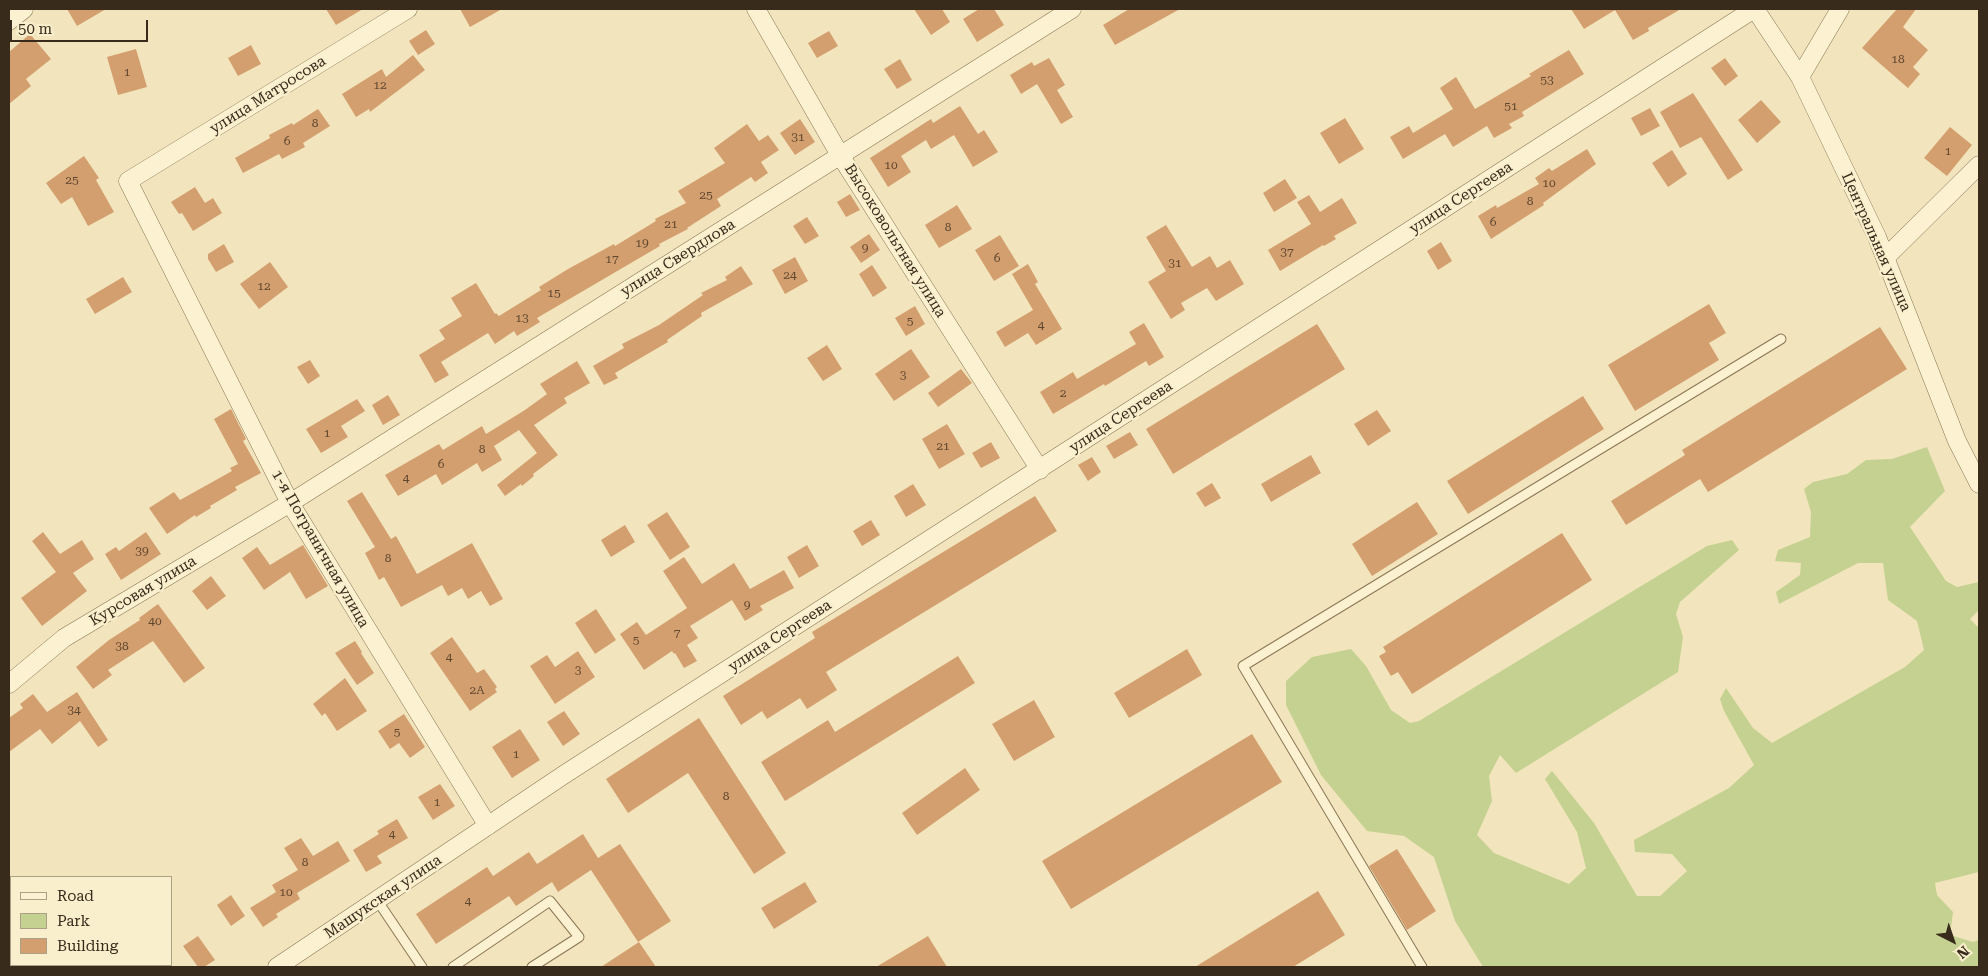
<!DOCTYPE html>
<meta charset="utf-8">
<style>
body{margin:0}
#map{position:relative;width:1988px;height:976px;overflow:hidden;background:#f2e5bd;font-family:"Roboto Serif",serif}
canvas{display:block}
.frame{position:absolute;inset:0;border:10px solid #392b1b;pointer-events:none}
.legend{position:absolute;left:10px;top:876px;width:162px;height:90px;box-sizing:border-box;background:#f9efcd;border:1px solid #aca186;margin:0;padding:6px 9px;list-style:none;font-size:15px;color:#392b1b}
.legend li{display:flex;align-items:center;gap:10px;height:25px}
.legend b{width:25px;border:1px solid #aca186}
.north{position:absolute;left:1928px;top:916px;width:50px;height:50px;-webkit-text-stroke:4px #f9efcd;paint-order:stroke;rotate:139deg;font-size:14px;font-weight:700;line-height:20px;text-align:center;color:#392b1b}
.north::after{content:'';display:block;margin:auto;width:18px;height:22px;background:#392b1b;clip-path:polygon(50% 0,100% 100%,50% 72%,0 100%)}
.scale{position:absolute;left:10px;top:20px;width:138px;height:22px;box-sizing:border-box;border:2px solid #392b1b;border-top:0;padding-left:6px;font-size:15px;line-height:18px;white-space:nowrap;color:#392b1b;-webkit-text-stroke:4px #f9efcd;paint-order:stroke}
</style>
<div id="map">
<canvas width="1988" height="976"></canvas>
<div class="frame"></div>
<ul class="legend">
<li><b style="height:6px;background:#fcf2d1"></b>Road</li>
<li><b style="height:14px;background:#c5d190"></b>Park</li>
<li><b style="height:14px;background:#d49f6f"></b>Building</li>
</ul>
<div class="north">N</div>
<div class="scale">50 m</div>
</div>
<script>
const ctx = document.querySelector('canvas').getContext('2d');
ctx.lineJoin = 'round';
function paint(path, color) { ctx.fillStyle = color; ctx.fill(path, 'evenodd'); }
const poly = rows => new Path2D(rows.map(r => 'M' + r).join(''));
function stroke(path, color, width, dash) { ctx.strokeStyle = color; ctx.lineWidth = width; ctx.lineCap = dash ? 'butt' : 'round'; ctx.setLineDash(dash || []); ctx.stroke(path); }
function label(font, color, halo, rows, align = 'center') {
  ctx.font = font + ' "Roboto Serif",serif'; ctx.lineWidth = 4.5; ctx.setLineDash([]); ctx.textBaseline = 'middle'; ctx.strokeStyle = halo; ctx.fillStyle = color; for (const [text, x, y, turn = 0] of rows) {
    ctx.save(); ctx.translate(x, y); ctx.rotate((+turn || 0) * Math.PI / 180); ctx.textAlign = isNaN(turn) ? turn : align; if (halo) ctx.strokeText(text, 0, 0); ctx.fillText(text, 0, 0); ctx.restore();
  }
}
const green = poly([
 [1927,447,1945,491,1910,527,1946,581,1957,587,1979,582,1979,610,1970,619,1979,628,1979,872,1935,883,1937,895,1953,912,1950,935,1973,942,1979,940,1979,967,1483,967,1455,921,1434,857,1404,836,1367,831,1321,775,1286,705,1286,681,1312,657,1351,649,1366,666,1391,710,1410,723,1419,721,1707,546,1732,540,1739,550,1680,602,1676,614,1683,637,1678,672,1516,773,1500,755,1489,776,1492,801,1477,835,1494,853,1569,884,1586,868,1577,832,1545,779,1552,771,1594,823,1637,896,1660,896,1687,871,1672,854,1635,852,1634,840,1729,788,1754,765,1724,711,1720,699,1726,688,1753,728,1772,743,1905,667,1924,650,1917,621,1888,600,1883,563,1858,563,1779,604,1776,592,1800,575,1801,563,1775,561,1778,550,1810,537,1811,512,1804,489,1813,482,1847,474,1866,460,1892,459]
]);
const building = poly([
 [67,9,106,9,77,26],
 [326,9,363,9,336,25],
 [460,9,502,9,470,27],
 [914,9,942,9,950,22,931,35],
 [979,9,994,9,1004,25,977,42,963,19],
 [1129,9,1180,9,1115,45,1103,25],
 [1571,9,1681,9,1648,28,1649,31,1633,40,1615,10,1584,29],
 [1897,9,1916,9,1903,27,1928,50,1913,67,1920,74,1908,88,1862,48],
 [426,30,435,44,418,55,409,41],
 [829,31,838,46,817,58,808,43],
 [30,34,51,59,26,79,31,86,9,104,9,52],
 [251,45,261,64,238,76,228,58],
 [136,49,147,87,118,95,107,57],
 [1569,50,1584,74,1522,112,1524,116,1509,124,1512,128,1494,138,1487,126,1453,147,1445,134,1403,159,1390,137,1409,126,1413,133,1453,109,1440,88,1456,77,1475,109,1531,76,1529,74],
 [413,55,425,70,370,112,369,109,356,117,342,94,382,69,386,77],
 [1049,58,1065,85,1057,90,1073,117,1061,124,1037,84,1021,94,1010,75,1032,62,1034,66],
 [1725,58,1738,76,1725,86,1711,68],
 [900,59,912,80,897,89,884,69],
 [1693,93,1743,170,1728,180,1701,137,1680,148,1660,112],
 [1761,100,1781,122,1757,143,1738,120],
 [960,106,978,134,984,130,998,152,973,167,954,135,931,149,926,140,901,156,911,172,888,187,870,158,931,119,933,123],
 [1650,108,1660,126,1641,136,1631,118],
 [318,109,330,126,303,143,305,147,282,159,279,154,243,173,235,158,270,138,269,135,292,123,293,125],
 [1345,118,1364,149,1339,164,1320,133],
 [800,119,815,142,795,155,780,133],
 [747,124,759,141,768,135,779,150,761,162,768,173,755,182,751,177,717,199,721,206,687,228,688,229,659,244,660,246,537,318,540,322,517,336,514,331,495,344,488,333,441,362,449,375,435,383,419,355,445,339,439,330,462,316,451,298,476,283,495,314,496,313,499,316,541,290,539,287,568,269,614,244,615,246,656,221,655,219,686,203,678,191,725,163,714,148],
 [1950,127,1972,145,1947,176,1924,158],
 [1587,149,1596,164,1543,203,1544,205,1491,239,1478,216,1496,205,1497,208,1539,184,1535,178,1549,168,1552,171],
 [1672,150,1687,174,1668,187,1652,163],
 [84,156,99,178,96,180,114,212,88,226,72,197,61,204,46,183],
 [1285,179,1297,198,1274,212,1263,193],
 [195,187,205,203,213,198,222,213,193,231,182,213,179,214,171,202],
 [850,194,860,210,846,217,837,202],
 [1309,195,1320,212,1342,198,1357,223,1334,236,1336,239,1324,246,1323,245,1280,271,1268,250,1311,224,1297,202],
 [957,205,972,229,939,248,925,225],
 [807,217,819,236,805,244,793,226],
 [1166,225,1192,267,1210,256,1217,268,1230,260,1244,284,1216,301,1207,288,1181,303,1185,310,1171,319,1148,282,1166,271,1146,237],
 [869,234,880,250,861,263,850,247],
 [1000,235,1019,266,994,281,975,250],
 [1441,242,1452,261,1438,270,1427,251],
 [224,244,234,262,216,272,208,259,208,254],
 [795,257,808,281,785,294,772,270],
 [270,262,288,287,259,309,240,284],
 [1028,264,1038,282,1035,284,1062,329,1036,345,1028,333,1005,347,996,332,1033,310,1012,274],
 [872,265,887,288,873,297,859,274],
 [741,266,753,284,701,313,702,316,667,340,668,342,615,373,618,378,604,385,593,366,624,348,622,344,659,325,703,295,701,293,727,280,725,277],
 [123,277,132,292,95,314,86,299],
 [1709,304,1726,333,1709,343,1719,360,1635,411,1608,365],
 [915,306,925,324,906,336,895,318],
 [1144,323,1164,357,1149,366,1146,361,1105,386,1104,384,1053,414,1040,392,1073,372,1077,379,1136,344,1129,332],
 [1317,324,1345,369,1173,474,1146,429],
 [1880,327,1907,369,1708,492,1700,479,1626,525,1611,501,1685,455,1682,450],
 [827,345,842,369,823,381,807,358],
 [911,349,930,377,894,401,875,374],
 [310,360,320,376,308,384,297,367],
 [577,361,590,383,564,398,567,403,534,425,558,455,533,474,534,476,522,486,521,484,505,496,497,485,537,453,519,430,494,446,502,460,482,472,477,463,442,485,436,474,398,496,385,475,439,444,443,450,482,426,486,434,525,410,547,394,540,384],
 [961,369,972,383,938,407,928,393],
 [388,395,400,415,383,425,372,405],
 [1583,396,1604,429,1468,514,1447,481],
 [357,399,365,411,341,426,348,437,321,453,306,429],
 [231,409,246,439,243,441,261,473,235,487,237,490,210,506,211,508,196,517,195,515,167,534,149,508,174,492,180,500,232,471,230,468,238,464,214,419],
 [1377,410,1391,431,1368,446,1354,424],
 [947,424,965,454,939,469,922,439],
 [1130,432,1138,445,1114,459,1106,446],
 [991,442,1000,458,981,468,972,453],
 [1311,455,1321,473,1271,502,1261,484],
 [1092,457,1101,472,1088,481,1078,465],
 [1212,483,1221,498,1205,507,1196,493],
 [913,484,926,505,906,517,894,496],
 [362,492,391,539,396,536,417,574,472,543,503,599,490,606,481,591,468,599,462,588,448,596,442,585,401,607,384,577,379,580,365,553,375,547,347,501],
 [1035,496,1057,531,826,672,837,690,807,709,800,698,767,719,762,711,741,725,723,696,815,638,812,632],
 [1417,502,1438,534,1372,576,1352,544],
 [667,512,690,547,670,560,647,525],
 [871,520,880,535,862,546,853,531],
 [625,525,635,542,611,557,601,540],
 [43,532,60,554,82,540,94,559,73,573,87,591,42,626,21,598,56,572,32,541],
 [146,532,161,554,121,580,105,554,116,547,119,551],
 [1562,533,1592,580,1412,694,1398,672,1391,676,1379,656,1386,652,1383,647],
 [303,545,328,586,306,599,290,572,264,590,242,558,257,547,270,565],
 [807,545,819,566,799,578,787,557],
 [684,557,702,584,734,563,750,589,784,570,794,588,760,606,763,610,745,621,732,600,690,626,698,638,687,645,697,661,684,668,675,653,674,654,672,651,644,670,620,634,637,622,646,635,687,608,663,571],
 [211,576,226,596,207,610,192,591],
 [158,604,205,668,184,683,153,641,108,670,112,675,93,689,76,667,109,640,140,620,139,618],
 [596,609,616,640,595,654,575,623],
 [452,637,477,673,484,669,497,687,495,689,497,692,470,711,430,653],
 [355,641,362,652,361,653,374,673,357,685,335,653],
 [1187,649,1202,675,1129,718,1114,693],
 [578,651,595,677,555,704,530,666,547,655,555,667],
 [958,656,975,683,785,801,761,762,828,720,835,732],
 [345,678,367,711,337,731,325,713,322,716,313,704],
 [77,692,108,740,98,747,80,721,52,744,40,729,9,752,9,718,23,708,20,704,33,694,47,712],
 [1034,700,1055,737,1014,761,992,724],
 [564,711,580,734,563,746,547,722],
 [404,714,425,747,410,758,399,743,390,749,378,731],
 [699,718,786,853,754,874,688,773,628,813,606,779],
 [520,729,540,760,512,778,492,747],
 [1252,734,1282,782,1071,909,1042,861],
 [965,768,980,790,917,835,902,813],
 [440,784,455,806,433,820,418,797],
 [397,819,408,838,377,856,382,863,366,872,353,850,379,834,377,831],
 [583,834,598,858,620,844,671,921,638,942,591,870,558,892,552,882,516,906,509,896,436,944,416,914,487,867,493,876,529,852,537,864],
 [301,838,313,856,338,841,350,861,297,893,300,899,276,914,278,917,263,927,250,908,276,892,272,885,298,870,284,848],
 [1397,849,1436,911,1407,930,1369,866],
 [805,882,817,902,774,929,761,908],
 [1318,891,1345,935,1293,967,1195,967],
 [231,895,245,916,231,926,217,905],
 [198,936,215,960,204,967,198,967,183,946],
 [928,936,947,967,876,967],
 [639,942,656,967,601,967]
]);
const lane = poly([
 [377,900,422,967],
 [453,967,550,901,579,937,532,967],
 [1422,967,1243,666,1781,339]
]);
const street = poly([
 [408,9,128,181,290,503,488,826],
 [756,9,840,155,1040,470],
 [1755,9,1800,77,1877,237,1957,441,1979,484],
 [9,21,24,9],
 [1800,77,1840,9],
 [1885,258,1979,165],
 [9,684,64,638,290,503,1072,9],
 [277,967,565,774,1754,9]
]);
const numberNames = [
 ["18",1898,59],
 ["1",127,72],
 ["53",1547,80],
 ["12",380,85],
 ["51",1511,106],
 ["8",315,123],
 ["31",798,137],
 ["6",287,141],
 ["1",1948,151],
 ["10",891,165],
 ["25",72,180],
 ["10",1549,183],
 ["25",706,195],
 ["8",1530,201],
 ["6",1493,222],
 ["21",671,224],
 ["8",948,227],
 ["19",642,243],
 ["9",865,248],
 ["37",1287,252],
 ["6",997,258],
 ["17",612,259],
 ["31",1175,263],
 ["24",790,275],
 ["12",264,286],
 ["15",554,293],
 ["13",522,318],
 ["5",910,321],
 ["4",1041,325],
 ["3",903,375],
 ["2",1063,393],
 ["1",327,433],
 ["21",943,446],
 ["8",482,449],
 ["6",441,464],
 ["4",406,478],
 ["39",142,551],
 ["8",388,558],
 ["9",747,605],
 ["40",155,621],
 ["7",677,633],
 ["5",636,640],
 ["38",122,646],
 ["4",449,657],
 ["3",578,670],
 ["2А",477,690],
 ["34",74,710],
 ["5",397,732],
 ["1",516,754],
 ["8",726,796],
 ["1",437,802],
 ["4",392,834],
 ["8",305,862],
 ["10",286,892],
 ["4",468,901]
];
const streetNames = [
 ["улица Матросова",268,95,-32],
 ["улица Сергеева",1461,198,-33],
 ["Высоковольтная улица",895,241,58],
 ["Центральная улица",1876,242,66],
 ["улица Свердлова",678,258,-32],
 ["улица Сергеева",1121,417,-33],
 ["1-я Пограничная улица",320,549,60],
 ["Курсовая улица",143,591,-31],
 ["улица Сергеева",780,636,-33],
 ["Машукская улица",383,897,-34]
];
paint(green, '#c5d190');
paint(building, '#d49f6f');
stroke(lane, '#8b7554', 11);
stroke(street, '#8b7554', 19);
stroke(lane, '#fcf2d1', 9);
stroke(street, '#fcf2d1', 18);
label('12px', '#604830', null, numberNames);
label('15px', '#392b1b', '#f9efcd', streetNames);
</script>
